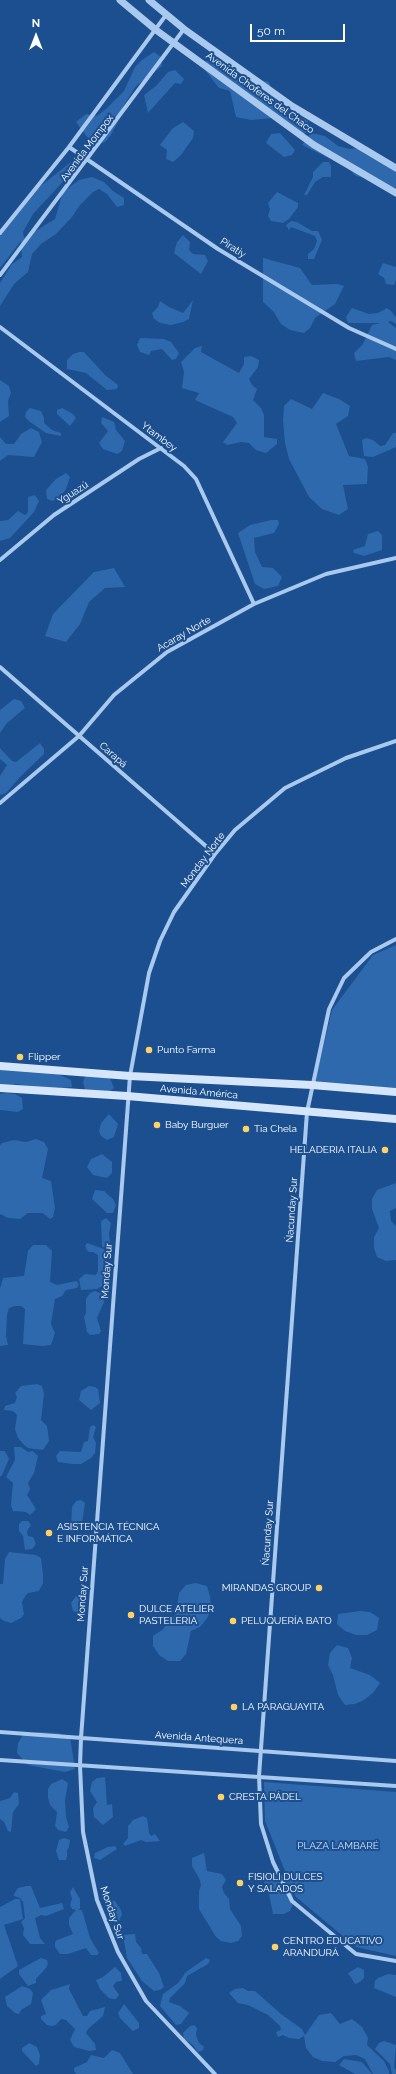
<!DOCTYPE html>
<meta charset="utf-8">
<style>
body{margin:0}
#map{position:relative;width:396px;height:2074px;overflow:hidden;background:#1b4f8f;font-family:Raleway,sans-serif}
canvas{display:block}
.north{position:absolute;left:16px;top:16px;width:40px;height:40px;-webkit-text-stroke:3px #1b4f8f;paint-order:stroke;rotate:0deg;font-size:11px;font-weight:700;line-height:16px;text-align:center;color:#fff}
.north::after{content:'';display:block;margin:auto;width:14px;height:18px;background:#fff;clip-path:polygon(50% 0,100% 100%,50% 72%,0 100%)}
.scale{position:absolute;left:250px;top:24px;width:95px;height:18px;box-sizing:border-box;border:2px solid #fff;border-top:0;padding-left:5px;font-size:12px;line-height:14px;white-space:nowrap;color:#fff;-webkit-text-stroke:3px #1b4f8f;paint-order:stroke}
</style>
<div id="map">
<canvas width="396" height="2074"></canvas>
<div class="north">N</div>
<div class="scale">50 m</div>
</div>
<script>
const ctx = document.querySelector('canvas').getContext('2d');
ctx.lineJoin = 'round';
function paint(path, color) { ctx.fillStyle = color; ctx.fill(path, 'evenodd'); }
const poly = rows => new Path2D(rows.map(r => 'M' + r).join(''));
function stroke(path, color, width, dash) { ctx.strokeStyle = color; ctx.lineWidth = width; ctx.lineCap = dash ? 'butt' : 'round'; ctx.setLineDash(dash || []); ctx.stroke(path); }
function label(font, color, halo, rows, align = 'center') {
  ctx.font = font + ' Raleway,sans-serif'; ctx.lineWidth = 4; ctx.setLineDash([]); ctx.textBaseline = 'middle'; ctx.strokeStyle = halo; ctx.fillStyle = color; for (const [text, x, y, turn = 0] of rows) {
    ctx.save(); ctx.translate(x, y); ctx.rotate((+turn || 0) * Math.PI / 180); ctx.textAlign = isNaN(turn) ? turn : align; if (halo) ctx.strokeText(text, 0, 0); ctx.fillText(text, 0, 0); ctx.restore();
  }
}
const green = poly([
 [154,52,161,57,162,66,136,86,122,108,122,114,111,135,105,142,93,145,76,122,86,114,97,116,106,109,124,91,135,67,142,60],
 [197,60,214,62,240,79,252,78,269,82,275,99,282,109,308,121,308,132,301,135,273,118,251,120,236,117,230,91,219,88],
 [175,70,184,79,181,84,175,83,148,113,144,95,156,86,168,72],
 [183,122,194,131,193,138,181,155,173,162,166,159,167,150,160,145,173,128],
 [280,133,295,150,292,155,284,157,266,143,271,134],
 [311,133,325,136,338,146,350,149,359,148,396,171,396,197,391,190,374,180,356,176,347,167,302,145],
 [71,162,71,173,33,214,23,232,24,238,55,219,63,192,79,180,92,177,104,182,113,191,124,198,124,205,117,207,107,194,99,189,93,192,80,205,72,217,56,234,41,244,32,254,28,272,14,284,0,306,0,283,12,264,22,257,21,241,0,268,0,231,33,192],
 [323,162,329,162,331,166,331,177,323,177,315,182,307,195,304,195,313,177,313,172],
 [277,192,298,203,298,207,289,219,283,223,271,221,268,216,270,209,268,203],
 [291,221,297,222,312,231,318,231,322,240,314,259,308,259,308,254,314,249,317,241,315,236,291,227,289,230,286,225],
 [183,235,190,242,189,250,193,254,205,255,208,261,201,274,174,253,177,242],
 [263,258,300,268,312,285,337,284,344,286,335,304,315,318,310,328,304,333,290,330,281,324,273,311,263,302],
 [383,263,396,267,396,280,394,285,386,284,384,278,378,274],
 [193,300,189,319,183,322,171,325,160,323,154,319,152,313,158,307,160,301,169,307,183,313],
 [352,308,369,314,378,313,387,308,391,311,396,317,396,324,391,321,388,322,396,328,396,360,389,357,356,361,354,353,363,344,372,325,380,323,348,323,346,317],
 [140,338,164,339,171,342,179,353,176,359,172,360,162,349,151,351,149,355,140,352,137,345],
 [202,346,201,352,239,373,244,364,244,357,251,356,259,360,258,367,249,379,252,385,257,389,253,400,261,408,264,415,264,437,277,439,277,444,266,453,256,450,249,443,241,442,227,445,223,442,237,423,233,417,195,400,199,393,182,388,184,372,181,362,195,348],
 [79,352,84,352,105,375,118,385,117,389,107,390,86,373,67,369,67,360,73,354],
 [0,380,9,386,11,393,8,401,9,416,0,422],
 [323,393,339,399,350,406,348,416,336,424,349,456,365,459,368,467,367,484,343,485,348,509,339,515,322,509,309,497,289,459,285,443,283,421,284,406,291,399,312,409],
 [30,408,41,411,44,418,44,423,52,430,61,433,61,436,46,433,30,422,25,417,26,412],
 [62,408,73,414,76,418,70,426,57,414,57,410],
 [102,417,114,422,116,430,125,441,122,451,117,454,103,449,99,443,108,431,101,423],
 [31,428,39,432,42,442,34,457,8,455,0,461,0,437,6,444,14,444,21,434],
 [393,433,396,433,396,447,373,457,364,456,362,440,366,438,373,440,380,446,385,445],
 [66,473,70,477,66,489,60,497,53,501,47,499,46,490,56,479],
 [35,495,39,501,34,512,10,538,0,541,0,521,8,520,18,511,25,515,28,512,28,497],
 [271,520,278,520,279,524,274,533,254,538,255,552,262,567,273,568,282,577,278,586,264,589,255,584,238,533,250,525],
 [378,531,382,535,382,550,364,556,354,553,353,550,365,546,368,534],
 [114,568,125,587,105,588,89,602,80,624,66,642,45,636,53,614,94,572],
 [14,699,21,701,25,708,7,723,0,733,0,710],
 [40,743,44,749,44,754,20,777,6,793,0,795,0,776,7,765,0,759,0,748,12,761,16,762],
 [396,945,396,1088,315,1081,332,1010,373,955],
 [0,1065,58,1074,71,1080,72,1087,42,1090,17,1084,0,1087],
 [86,1074,108,1074,114,1088,106,1094,85,1090,83,1082],
 [6,1093,15,1094,22,1098,23,1109,18,1112,0,1110,0,1094],
 [109,1114,118,1124,114,1137,107,1140,101,1136,99,1131,101,1123],
 [36,1139,44,1142,48,1149,42,1178,51,1181,55,1208,53,1217,50,1219,43,1213,28,1213,20,1219,8,1218,0,1214,0,1145,2,1143,14,1140,26,1142],
 [102,1154,112,1162,112,1173,107,1178,93,1175,87,1167,91,1159],
 [396,1183,396,1208,390,1211,391,1221,396,1226,396,1260,386,1261,377,1257,374,1248,374,1237,379,1228,372,1209,372,1199,377,1190],
 [95,1190,104,1191,113,1199,116,1205,113,1213,107,1213,92,1199],
 [106,1218,111,1223,109,1234,110,1243,104,1248,102,1246,101,1221],
 [87,1243,104,1249,107,1254,106,1278,102,1286,97,1289,81,1290,80,1284,79,1279,85,1274,96,1275,98,1271,98,1255,93,1252,88,1252,85,1246],
 [33,1245,46,1245,52,1251,50,1282,57,1285,76,1281,79,1284,77,1288,66,1290,62,1296,55,1299,51,1324,55,1333,51,1345,42,1346,23,1344,25,1309,21,1306,15,1306,9,1308,7,1315,6,1336,8,1345,0,1346,0,1289,3,1278,24,1276,28,1251],
 [95,1291,102,1294,104,1302,97,1318,101,1331,99,1334,90,1335,87,1332,84,1317,86,1313,86,1299,90,1293],
 [37,1384,42,1386,44,1394,41,1420,47,1426,48,1432,49,1441,43,1450,28,1448,24,1445,18,1438,15,1429,17,1415,13,1411,4,1410,5,1406,15,1403,17,1397,15,1393,21,1386],
 [89,1386,95,1387,98,1389,100,1403,91,1410,79,1400,81,1391],
 [93,1425,96,1427,93,1437,96,1443,95,1453,91,1458,81,1464,72,1464,58,1462,56,1456,60,1451,81,1452,84,1442,88,1441,90,1427],
 [14,1447,21,1447,28,1452,33,1451,38,1456,34,1473,28,1483,30,1489,27,1495,36,1509,30,1515,26,1512,13,1511,11,1505,13,1483,6,1477,15,1460],
 [0,1451,5,1451,9,1459,2,1475,0,1477],
 [81,1500,85,1503,82,1523,77,1527,71,1527,72,1507,76,1501],
 [22,1521,28,1521,31,1525,27,1531,28,1536,33,1537,36,1544,32,1549,25,1550,23,1536,19,1531,19,1524],
 [9,1552,36,1555,41,1558,43,1575,43,1583,39,1591,28,1593,26,1595,22,1602,24,1614,21,1618,11,1623,4,1621,0,1618,0,1584,3,1584,5,1559],
 [196,1583,207,1586,210,1597,211,1607,208,1617,200,1627,191,1631,186,1654,180,1661,168,1661,159,1655,153,1646,153,1636,162,1630,176,1614,179,1593,186,1585],
 [82,1594,85,1595,86,1606,81,1614,73,1611,71,1603,76,1596],
 [360,1611,370,1612,379,1618,377,1630,367,1635,356,1635,345,1631,337,1624,338,1614],
 [337,1645,348,1648,352,1658,350,1668,370,1675,380,1683,373,1693,364,1700,355,1704,345,1705,338,1695,333,1675,328,1665,330,1653],
 [39,1732,58,1733,70,1737,75,1769,65,1772,28,1765,17,1753,18,1743,23,1735],
 [105,1777,107,1805,112,1804,113,1817,103,1825,94,1817,93,1808,97,1802,90,1791,92,1782,97,1778],
 [62,1779,68,1783,65,1801,66,1817,69,1827,66,1832,58,1830,55,1826,57,1812,50,1805,48,1798,48,1789,51,1784],
 [264,1782,396,1792,396,1956,356,1947,296,1897,289,1880,294,1902,290,1911,284,1914,273,1914,268,1889,258,1873,268,1872,275,1877,287,1876,265,1821],
 [14,1792,18,1793,19,1804,13,1812,11,1832,8,1831,4,1822,0,1819,0,1801,10,1798],
 [143,1816,147,1818,149,1833,151,1836,155,1834,160,1841,146,1842,141,1840,125,1846,123,1844,128,1838,128,1826,133,1820],
 [64,1838,70,1840,69,1847,67,1850,67,1857,66,1860,59,1860,56,1851,59,1840],
 [115,1846,117,1849,100,1860,94,1858,95,1853,108,1847],
 [204,1853,207,1871,222,1874,226,1880,222,1887,224,1893,229,1899,230,1909,241,1926,242,1936,238,1941,231,1943,221,1941,216,1937,199,1909,199,1891,201,1885,199,1878,192,1866,192,1858],
 [27,1886,31,1886,40,1908,62,1903,64,1909,46,1916,41,1915,35,1918,40,1938,45,1944,30,1944,23,1935,24,1928,21,1922,25,1918,23,1902,20,1898,14,1896,14,1894,18,1888],
 [73,1887,80,1899,80,1909,78,1910,82,1910,90,1938,99,1953,97,1955,91,1955,86,1948,68,1954,60,1954,55,1947,55,1942,57,1940,73,1934,69,1925,69,1918,76,1910,72,1909,70,1905,72,1899,70,1892],
 [15,1899,20,1899,23,1919,4,1925,18,1966,0,1979,0,1907],
 [108,1900,115,1901,121,1910,122,1914,118,1924,107,1907],
 [135,1934,136,1942,141,1948,142,1954,147,1954,159,1973,164,1987,160,1990,154,1991,142,1981,127,1958,123,1935],
 [41,1958,47,1960,48,1964,46,1968,36,1979,36,1983,28,1986,19,1974,19,1970],
 [206,1958,210,1960,208,1964,187,1976,185,1983,170,1998,169,2002,180,2006,189,2013,181,2024,176,2025,160,2006,163,1994,178,1983,186,1972],
 [115,1967,121,1973,122,1981,116,1982,113,1986,119,1995,116,1999,113,1999,109,1998,100,1989,96,1980,103,1977],
 [358,1967,364,1970,364,1978,360,1982,355,1984,348,1973],
 [388,1974,396,1975,396,1997,374,1988,375,1981,378,1978],
 [70,1984,69,1989,83,2016,87,2016,90,2011,105,2007,103,2016,88,2029,86,2033,95,2044,96,2050,90,2051,74,2047,70,2040,75,2029,66,2020,61,2019,56,2025,52,2026,47,2025,41,2019,41,2016,46,2014,41,2000,51,1990],
 [22,1986,30,1989,33,1993,31,2004,21,2010,19,2014,15,2013,7,2006,5,1997],
 [243,1988,248,1991,255,1991,281,2014,302,2029,305,2035,319,2015,331,2013,340,2024,352,2019,362,2027,368,2038,367,2045,384,2061,389,2071,389,2074,373,2074,365,2059,356,2055,344,2056,335,2062,322,2061,313,2057,306,2048,304,2036,299,2039,289,2038,283,2035,278,2037,276,2032,281,2030,280,2026,268,2015,248,2005,238,2003,229,1993,235,1989],
 [124,2004,139,2023,139,2028,133,2031,120,2018,118,2013],
 [194,2025,197,2028,196,2035,199,2043,204,2047,202,2051,198,2052,192,2044,184,2039,183,2033,190,2026],
 [384,2041,396,2045,394,2068,396,2070,396,2074,392,2074,390,2064,375,2049,379,2043],
 [29,2043,37,2047,40,2055,39,2064,36,2066,22,2051,22,2048],
 [112,2050,120,2053,133,2074,76,2074,74,2071,74,2068,87,2062,91,2055,104,2058],
 [344,2059,362,2062,372,2074,355,2074,339,2065]
]);
const minor = poly([
 [69,147,218,249,349,328,396,349],
 [0,233,69,147,166,15],
 [0,275,184,29],
 [0,327,184,466,196,479,254,604],
 [0,560,54,515,139,459,161,448],
 [0,667,215,854],
 [0,803,79,736,114,695,167,652,254,604,326,574,396,558],
 [396,939,371,952,344,978,329,1009,307,1112,259,1776,261,1824,273,1862,292,1901,356,1954,396,1961],
 [0,1732,396,1761],
 [0,1760,396,1786],
 [215,2074,146,2001,118,1952,97,1900,83,1832,80,1766,81,1738,130,1076,149,973,160,941,174,912,215,854,235,830,285,788,346,758,396,741]
]);
const tertiary = poly([
 [120,0,156,30,314,145,396,193],
 [149,0,184,29,292,106,396,168]
]);
const secondary = poly([
 [0,1066,130,1076,312,1085,396,1092],
 [0,1088,127,1096,396,1119]
]);
const markers = [
 [149,1050,4,"#ffd166"],
 [20,1057,4,"#ffd166"],
 [157,1125,4,"#ffd166"],
 [246,1129,4,"#ffd166"],
 [385,1150,4,"#ffd166"],
 [49,1533,4,"#ffd166"],
 [319,1588,4,"#ffd166"],
 [131,1615,4,"#ffd166"],
 [233,1621,4,"#ffd166"],
 [234,1707,4,"#ffd166"],
 [221,1797,4,"#ffd166"],
 [240,1883,4,"#ffd166"],
 [275,1947,4,"#ffd166"]
];
const streetNames = [
 ["Avenida Choferes del Chaco",260,93,36],
 ["Avenida Mompox",87,148,-53],
 ["Piratiy",233,248,32],
 ["Ytambey",159,437,37],
 ["Yguazú",73,493,-33],
 ["Acaray Norte",184,634,-30],
 ["Carapá",113,755,41],
 ["Monday Norte",203,860,-53],
 ["Avenida América",199,1092,5],
 ["Ńacunday Sur",292,1210,-86],
 ["Monday Sur",107,1271,-86],
 ["Ńacunday Sur",268,1533,-86],
 ["Monday Sur",83,1594,-86],
 ["Avenida Antequera",199,1738,4],
 ["Monday Sur",112,1913,71]
];
const poiNames = [
 ["Punto Farma",157,1050],
 ["Flipper",28,1057],
 ["Baby Burguer",165,1125],
 ["Tia Chela",254,1129],
 ["HELADERIA ITALIA",377,1150,"right"],
 ["ASISTENCIA TÉCNICA",57,1527],
 ["E INFORMÁTICA",57,1539],
 ["MIRANDAS GROUP",311,1588,"right"],
 ["DULCE ATELIER",139,1609],
 ["PASTELERIA",139,1621],
 ["PELUQUERÍA BATO",241,1621],
 ["LA PARAGUAYITA",242,1707],
 ["CRESTA PÁDEL",229,1797],
 ["FISIOLI DULCES",248,1877],
 ["Y SALADOS",248,1889],
 ["CENTRO EDUCATIVO",283,1941],
 ["ARANDURÁ",283,1953]
];
const parkNames = [
 ["PLAZA LAMBARÉ",338,1846]
];
paint(green, '#2e69ad');
stroke(minor, '#a9c9ee', 4);
stroke(tertiary, '#a9c9ee', 7);
stroke(secondary, '#d6e6fa', 8);
for (const [x, y, r, color] of markers) { const dot = new Path2D(); dot.arc(x, y, r, 0, 2 * Math.PI); ctx.fillStyle = color; ctx.fill(dot); stroke(dot, '#1b4f8f', 1.5); }
label('10px', '#fff', '#1b4f8f', streetNames);
label('10px', '#fff', '#1b4f8f', poiNames, 'left');
label('10px', '#cfe3fa', '#1b4f8f', parkNames);
</script>
